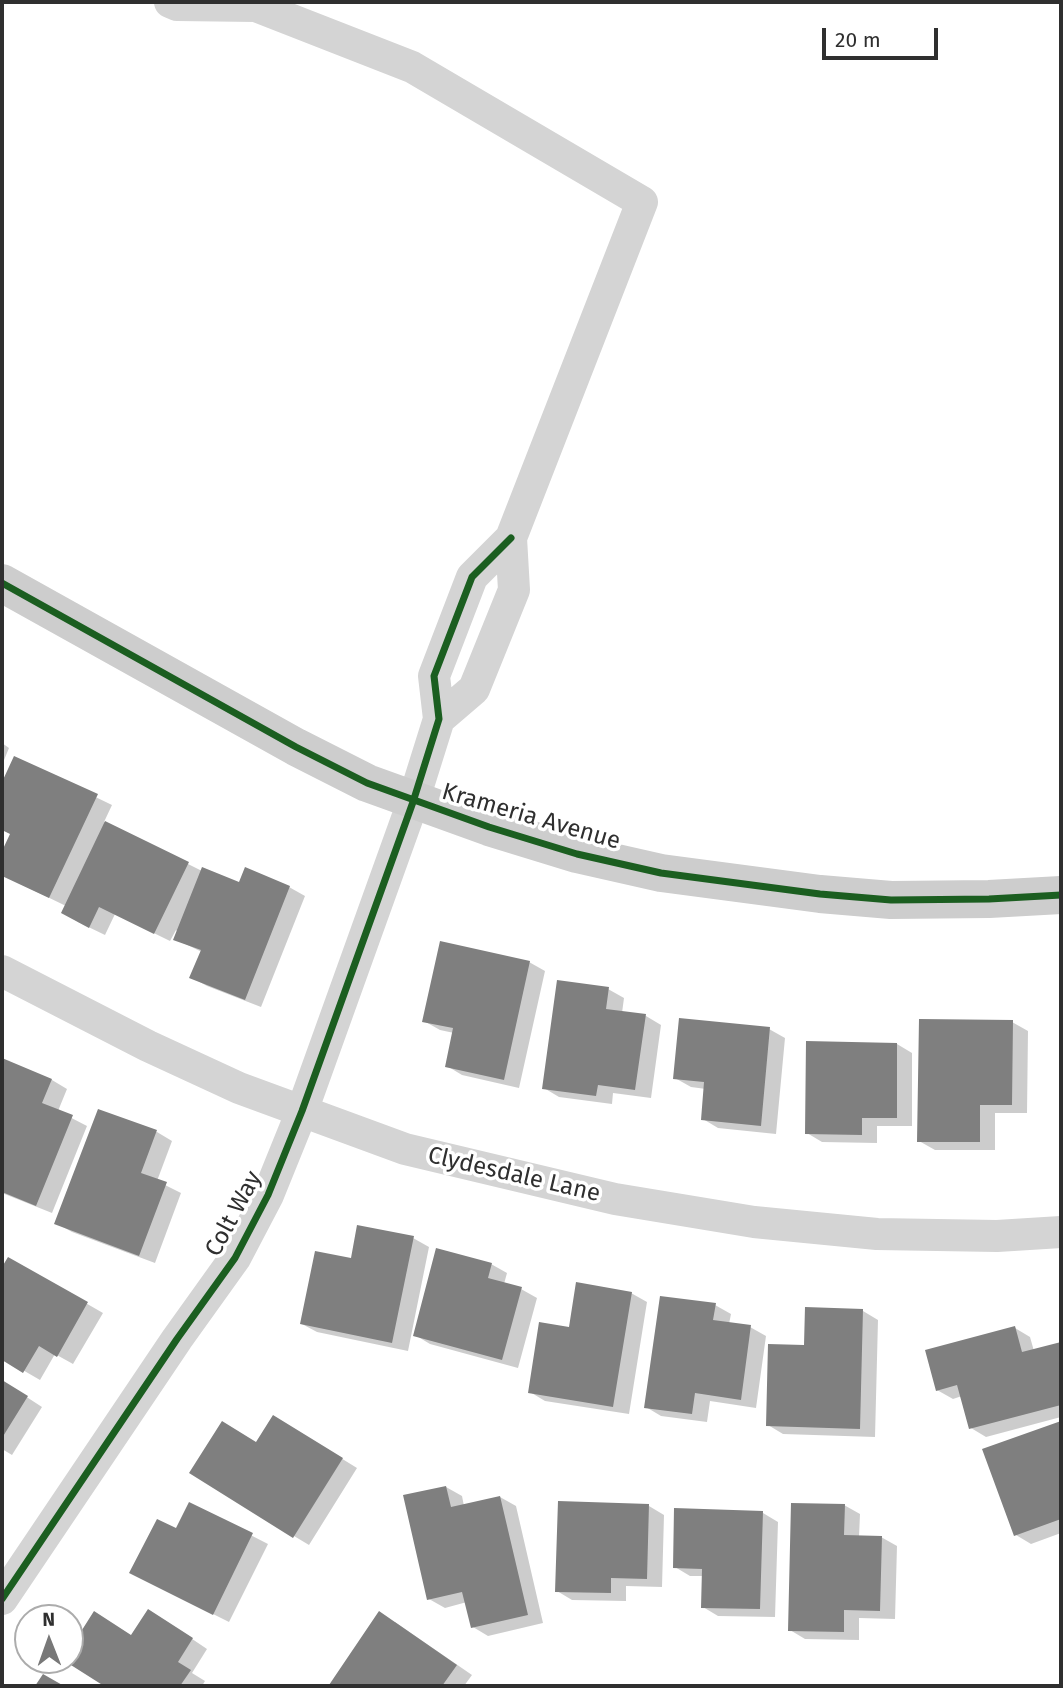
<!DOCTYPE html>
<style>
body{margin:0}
#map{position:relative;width:1063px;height:1688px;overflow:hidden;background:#fff;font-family:"Fira Sans",sans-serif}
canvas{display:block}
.frame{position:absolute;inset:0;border:4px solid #2f2f2f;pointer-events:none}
.north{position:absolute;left:14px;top:1604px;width:70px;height:70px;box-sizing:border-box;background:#fff;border:2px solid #acacac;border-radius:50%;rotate:359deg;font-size:19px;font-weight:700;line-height:28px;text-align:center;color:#2f2f2f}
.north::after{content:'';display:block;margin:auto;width:24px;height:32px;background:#787878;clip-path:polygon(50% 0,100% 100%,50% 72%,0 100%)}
.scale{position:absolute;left:822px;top:28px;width:116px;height:32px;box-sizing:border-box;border:4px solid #2f2f2f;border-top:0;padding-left:9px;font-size:21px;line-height:24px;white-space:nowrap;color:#2f2f2f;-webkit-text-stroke:5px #fff;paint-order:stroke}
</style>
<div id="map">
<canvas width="1063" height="1688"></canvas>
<div class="frame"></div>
<div class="north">N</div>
<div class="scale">20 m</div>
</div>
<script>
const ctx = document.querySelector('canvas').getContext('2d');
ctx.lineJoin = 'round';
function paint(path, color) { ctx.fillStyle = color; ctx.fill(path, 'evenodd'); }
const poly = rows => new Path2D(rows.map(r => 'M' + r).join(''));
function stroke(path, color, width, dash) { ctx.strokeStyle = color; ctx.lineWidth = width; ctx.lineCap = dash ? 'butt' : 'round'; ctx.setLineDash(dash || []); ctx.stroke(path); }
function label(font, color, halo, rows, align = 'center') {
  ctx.font = font + ' "Fira Sans",sans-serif'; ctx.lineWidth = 7; ctx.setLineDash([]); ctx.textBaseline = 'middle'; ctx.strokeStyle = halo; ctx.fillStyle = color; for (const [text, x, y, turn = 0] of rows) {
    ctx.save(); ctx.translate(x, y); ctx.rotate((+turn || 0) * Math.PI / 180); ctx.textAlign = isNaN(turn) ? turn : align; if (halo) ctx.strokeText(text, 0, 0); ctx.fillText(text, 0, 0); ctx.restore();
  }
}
const shadow = poly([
 [2,743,9,748,2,765],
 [15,758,112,805,104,822,202,871,240,884,289,887,305,896,261,1007,207,986,191,977,202,952,175,939,178,932,176,930,170,941,115,914,105,935,78,922,66,906,2,875,2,855,11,834,2,830,2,786],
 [529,962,545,971,519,1088,462,1075,447,1066,454,1033,440,1030,424,1021],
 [608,989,624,998,622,1013,646,1016,661,1025,651,1098,613,1093,612,1104,559,1097,544,1088],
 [1012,1022,1028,1031,1027,1113,995,1113,995,1150,935,1150,919,1141],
 [769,1029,785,1038,776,1134,718,1128,703,1119,706,1089,691,1087,675,1078],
 [897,1044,912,1053,912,1126,877,1126,877,1143,822,1142,807,1133],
 [2,1060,52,1080,67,1089,58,1111,87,1126,52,1213,2,1193],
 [99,1111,157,1132,172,1141,157,1181,181,1193,155,1263,72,1232,56,1223],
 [413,1238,429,1247,408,1351,317,1332,302,1324,352,1260],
 [9,1259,103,1313,73,1364,55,1354,40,1380,2,1358,2,1271],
 [491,1264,507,1273,504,1284,521,1289,537,1298,518,1368,430,1344,415,1335],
 [631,1293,647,1302,629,1414,545,1401,530,1392,570,1329],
 [715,1305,731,1314,729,1324,750,1327,766,1336,756,1408,710,1401,707,1422,661,1416,646,1407],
 [863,1311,878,1320,875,1437,783,1434,768,1425,806,1347],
 [1015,1328,1030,1337,1034,1351,1061,1344,1061,1417,986,1437,971,1428,962,1396,953,1399,937,1390],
 [2,1381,42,1407,12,1455,2,1449],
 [1061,1423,1061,1533,1031,1544,1016,1535,985,1450],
 [289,1426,357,1468,309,1545,294,1536,256,1444],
 [446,1487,462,1496,464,1506,500,1497,516,1506,543,1623,488,1636,473,1627,467,1602,445,1608,429,1599],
 [190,1504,268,1544,229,1622,147,1581],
 [844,1505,860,1514,859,1537,881,1537,897,1546,895,1619,859,1618,859,1640,805,1639,790,1630],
 [649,1506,664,1515,662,1587,626,1586,626,1601,572,1600,557,1591],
 [763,1513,778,1522,775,1617,718,1616,703,1607,704,1576,690,1576,675,1567],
 [164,1620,207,1649,192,1673,205,1681,202,1686,107,1686,66,1660,70,1660,70,1652,132,1637],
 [395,1622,472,1675,464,1686,334,1686,331,1684]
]);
const building = poly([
 [14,756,98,794,49,898,2,876,2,851,10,834,2,830,2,782],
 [105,821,189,862,154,934,99,907,89,928,61,913],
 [202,867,239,882,245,867,290,886,245,1000,189,978,201,950,173,940],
 [440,941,530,961,504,1080,445,1067,453,1028,422,1022],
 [557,980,609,987,606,1009,646,1014,635,1090,598,1085,596,1096,542,1089],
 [679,1018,770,1027,761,1126,701,1120,704,1082,673,1079],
 [919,1019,1013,1020,1012,1105,980,1105,980,1142,917,1142],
 [806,1041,897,1043,897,1118,862,1118,862,1135,805,1134],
 [2,1058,52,1079,42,1103,73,1115,36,1206,2,1192],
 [98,1109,157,1130,141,1173,167,1182,139,1256,54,1224],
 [357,1225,414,1236,392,1343,300,1324,315,1251,351,1258],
 [436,1248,492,1263,488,1278,522,1287,502,1360,413,1336],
 [8,1257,88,1302,57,1357,39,1346,23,1373,2,1360,2,1267],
 [576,1282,632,1292,613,1407,528,1393,539,1322,569,1327],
 [660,1296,716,1303,713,1320,751,1325,741,1400,695,1393,692,1414,644,1408],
 [805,1307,863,1309,860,1429,766,1426,768,1344,804,1345],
 [1015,1326,1022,1352,1061,1342,1061,1405,969,1429,957,1385,936,1391,925,1350],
 [2,1380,28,1396,2,1438],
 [273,1415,343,1458,293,1538,189,1473,222,1421,256,1442],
 [1061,1421,1061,1519,1014,1536,982,1449],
 [446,1486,451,1507,500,1496,528,1615,471,1628,462,1592,427,1600,403,1495],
 [558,1501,649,1504,647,1579,611,1578,611,1593,555,1592],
 [189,1502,253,1533,213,1615,129,1573,157,1519,176,1528],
 [791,1503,845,1504,844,1535,882,1536,880,1611,844,1610,844,1632,788,1631],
 [674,1508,763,1511,760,1609,701,1608,702,1569,673,1568],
 [148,1609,193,1638,178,1662,191,1670,180,1686,104,1686,63,1660,70,1660,70,1649,94,1611,131,1635],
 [379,1611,457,1665,442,1686,329,1685],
 [43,1674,64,1686,35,1686]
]);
const street = poly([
 [170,2,177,5,256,6],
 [250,2,256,6,412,67,642,202,511,538,514,590,474,689,439,719],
 [2,971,148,1046,239,1088,405,1149,615,1199,754,1222,877,1234,997,1236,1061,1232],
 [2,1599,177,1339,235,1258,268,1195,302,1111,413,802,439,719,434,676,472,577,511,538]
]);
const secondary = poly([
 [2,583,296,747,367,783,489,827,577,854,661,873,820,894,891,900,989,899,1061,895]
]);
const cycleway = poly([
 [2,583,296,747,367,783,489,827,577,854,661,873,820,894,891,900,989,899,1061,895],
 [2,1599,177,1339,235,1258,268,1195,302,1111,413,802,439,719,434,676,472,577,511,538]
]);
const streetNames = [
 ["Krameria Avenue",531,817,16],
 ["Clydesdale Lane",514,1175,13],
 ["Colt Way",234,1214,-62]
];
paint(shadow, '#0003');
paint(building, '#7f7f7f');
stroke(street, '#d4d4d4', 32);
stroke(secondary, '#cdcdcd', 38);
stroke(cycleway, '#1b5e20', 7);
label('24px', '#2f2f2f', '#fff', streetNames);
</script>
